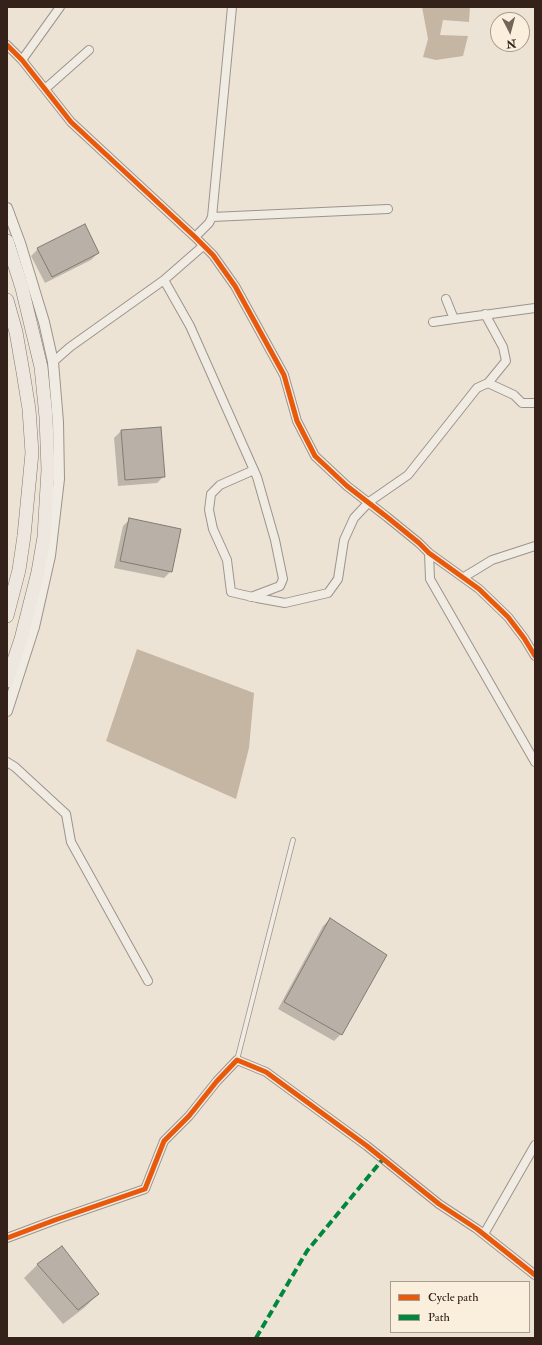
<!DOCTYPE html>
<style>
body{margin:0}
#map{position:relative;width:542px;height:1345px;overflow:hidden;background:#ede3d5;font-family:"IM FELL Double Pica",serif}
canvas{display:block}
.frame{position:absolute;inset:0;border:8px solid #33211a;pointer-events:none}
.legend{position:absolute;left:390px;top:1281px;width:140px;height:52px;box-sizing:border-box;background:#faeedd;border:1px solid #aa9c8f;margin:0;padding:5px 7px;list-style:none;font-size:12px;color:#33211a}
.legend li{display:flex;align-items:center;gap:8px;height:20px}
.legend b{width:20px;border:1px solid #aa9c8f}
.north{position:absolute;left:490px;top:12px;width:40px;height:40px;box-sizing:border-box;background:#faeedd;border:1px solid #aa9c8f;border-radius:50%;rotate:174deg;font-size:11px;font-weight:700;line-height:16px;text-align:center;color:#33211a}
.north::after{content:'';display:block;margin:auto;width:14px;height:18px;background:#74655b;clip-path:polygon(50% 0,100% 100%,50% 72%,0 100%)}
</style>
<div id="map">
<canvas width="542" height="1345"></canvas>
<div class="frame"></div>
<ul class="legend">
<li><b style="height:5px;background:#e8590c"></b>Cycle path</li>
<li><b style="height:5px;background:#00873e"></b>Path</li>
</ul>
<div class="north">N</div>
</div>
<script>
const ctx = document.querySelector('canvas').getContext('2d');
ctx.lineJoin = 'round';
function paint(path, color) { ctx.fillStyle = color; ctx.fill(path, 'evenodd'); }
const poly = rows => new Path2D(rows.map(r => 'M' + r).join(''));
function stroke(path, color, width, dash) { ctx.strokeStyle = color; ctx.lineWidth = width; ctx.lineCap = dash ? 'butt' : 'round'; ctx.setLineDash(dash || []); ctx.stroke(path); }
const water = poly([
 [422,7,470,7,469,22,443,20,440,35,468,36,463,56,436,60,423,57,428,39],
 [137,649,254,693,249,748,236,799,106,741]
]);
const shadow = poly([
 [38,249,98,253,91,260,45,283,31,256],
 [160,428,164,476,157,483,118,486,114,438,121,431],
 [130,519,171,571,164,578,114,568,123,526],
 [330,919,341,1034,334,1041,278,1009,323,926],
 [38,1264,98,1294,84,1308,63,1324,24,1278]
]);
const building = poly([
 [85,224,99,253,52,277,37,248,85,224],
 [161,427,165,477,125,480,121,430,161,427],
 [129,518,181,529,172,572,120,561,129,518],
 [330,918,387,955,342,1035,284,1002,330,918],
 [62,1246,99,1294,78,1310,37,1264,62,1246]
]);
const service = poly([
 [237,1060,293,840]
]);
const minor = poly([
 [7,45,22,60,71,122,195,237,213,255,235,286,284,375,297,421,315,456,347,486,387,517,419,543,429,553,479,589,508,617,524,638,535,656],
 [22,60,60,7],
 [45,89,89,50],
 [212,217,388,209],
 [195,237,209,223,212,217,232,7],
 [164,280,203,246],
 [446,299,454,319,535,308],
 [485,314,503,347,506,361,488,383],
 [433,322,454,319],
 [53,362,70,347,164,280,190,326,257,477,275,540,283,579,280,586,251,597],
 [254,470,220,485,211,494,209,510,213,529,227,560,231,592,257,598,285,603,328,593,338,579,344,540,354,518,369,502,408,475,477,388,488,383,514,395,522,403,535,403],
 [429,553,430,579,535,762],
 [464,577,492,560,535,546],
 [7,762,15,767,66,814,71,842,148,981],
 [484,1234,535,1145],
 [7,1238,55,1220,145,1189,164,1141,189,1116,217,1081,237,1060,266,1072,367,1146,439,1204,477,1229,535,1275]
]);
const tertiary = poly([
 [7,208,20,243,44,322,53,362,58,422,59,479,50,556,34,627,7,711]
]);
const trunk = poly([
 [7,241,22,288,41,367,46,417,48,470,44,537,38,572,21,639,7,681],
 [7,300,16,332,23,372,29,409,32,453,24,536,19,570,7,616]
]);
const quiet = poly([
 [256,1338,307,1251,383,1159]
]);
const cycleway = poly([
 [7,45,22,60,71,122,195,237,213,255,235,286,284,375,297,421,315,456,347,486,387,517,419,543,429,553,479,589,508,617,524,638,535,656],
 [7,1238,55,1220,145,1189,164,1141,189,1116,217,1081,237,1060,266,1072,367,1146,439,1204,477,1229,535,1275]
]);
paint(water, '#c5b6a4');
paint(shadow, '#0003');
paint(building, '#b9b0a7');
stroke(building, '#827a73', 1);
stroke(service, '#9c948c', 5.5);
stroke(minor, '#9c948c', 10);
stroke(tertiary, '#9c948c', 12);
stroke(trunk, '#827a73', 14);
stroke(service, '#f0ebe3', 4);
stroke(minor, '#f0ebe3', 8);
stroke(tertiary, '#f0ebe3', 10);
stroke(trunk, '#eee7df', 13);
stroke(quiet, '#00873e', 4, [8, 4]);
stroke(cycleway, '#e8590c', 5);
</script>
